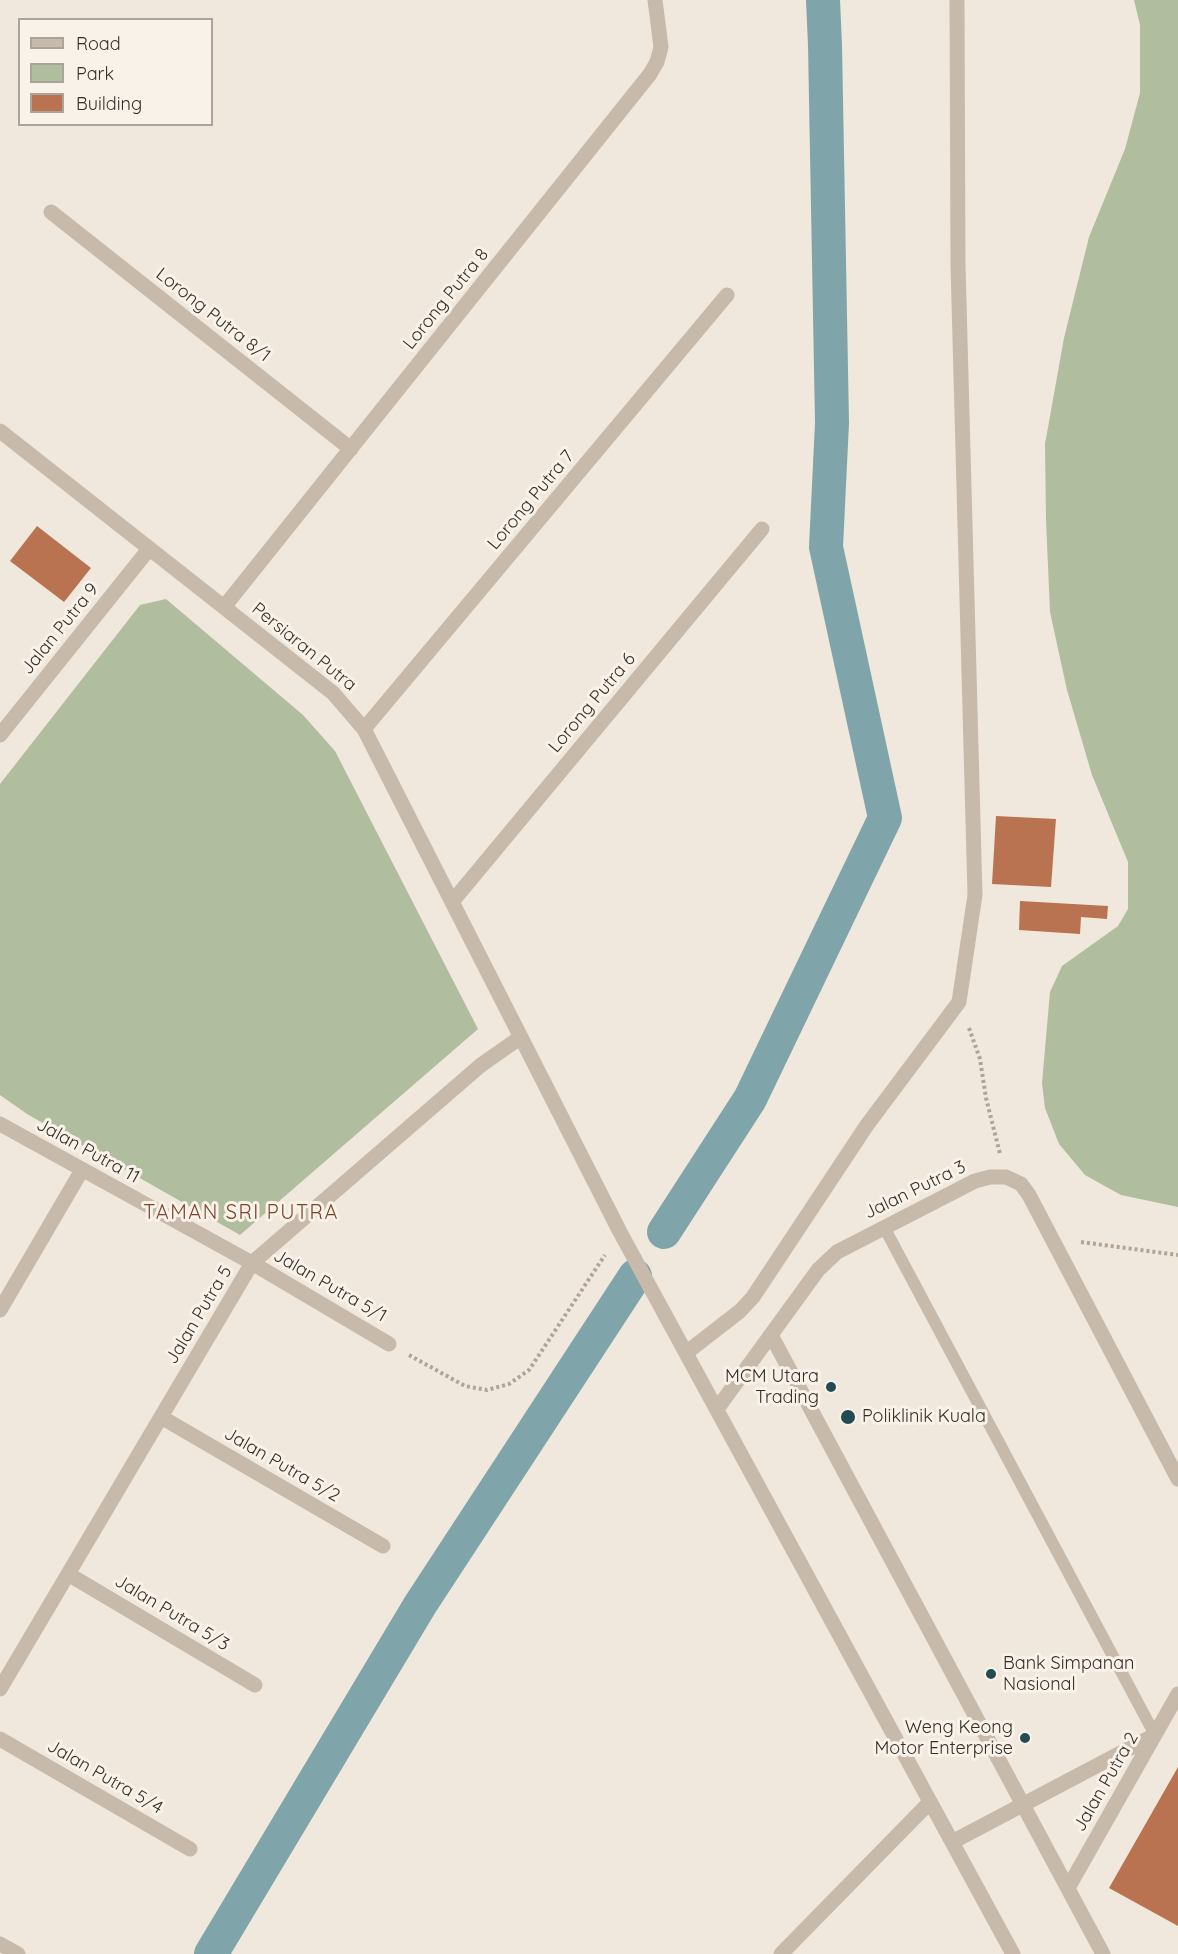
<!DOCTYPE html>
<style>
body{margin:0}
#map{position:relative;width:1178px;height:1954px;overflow:hidden;background:#f0e8dd;font-family:Quicksand,sans-serif}
canvas{display:block}
.legend{position:absolute;left:18px;top:18px;width:195px;height:108px;box-sizing:border-box;background:#f8f2e9;border:2px solid #aaa49c;margin:0;padding:8px 10px;list-style:none;font-size:18px;color:#352e29}
.legend li{display:flex;align-items:center;gap:12px;height:30px}
.legend b{width:30px;border:2px solid #aaa49c}
</style>
<div id="map">
<canvas width="1178" height="1954"></canvas>
<ul class="legend">
<li><b style="height:8px;background:#c7baaa"></b>Road</li>
<li><b style="height:16px;background:#b0bd9e"></b>Park</li>
<li><b style="height:16px;background:#ba7350"></b>Building</li>
</ul>
</div>
<script>
const ctx = document.querySelector('canvas').getContext('2d');
ctx.lineJoin = 'round';
function paint(path, color) { ctx.fillStyle = color; ctx.fill(path, 'evenodd'); }
const poly = rows => new Path2D(rows.map(r => 'M' + r).join(''));
function stroke(path, color, width, dash) { ctx.strokeStyle = color; ctx.lineWidth = width; ctx.lineCap = dash ? 'butt' : 'round'; ctx.setLineDash(dash || []); ctx.stroke(path); }
function label(font, color, halo, rows, align = 'center') {
  ctx.font = font + ' Quicksand,sans-serif'; ctx.lineWidth = 6; ctx.setLineDash([]); ctx.textBaseline = 'middle'; ctx.strokeStyle = halo; ctx.fillStyle = color; for (const [text, x, y, turn = 0] of rows) {
    ctx.save(); ctx.translate(x, y); ctx.rotate((+turn || 0) * Math.PI / 180); ctx.textAlign = isNaN(turn) ? turn : align; if (halo) ctx.strokeText(text, 0, 0); ctx.fillText(text, 0, 0); ctx.restore();
  }
}
const green = poly([
 [1134,0,1178,0,1178,1207,1121,1195,1085,1175,1059,1144,1045,1108,1042,1083,1050,992,1062,966,1118,926,1128,909,1128,862,1092,775,1067,690,1050,612,1046,520,1045,444,1064,338,1089,237,1125,149,1140,93,1140,25],
 [166,599,303,715,335,751,478,1029,240,1235,27,1114,0,1095,0,784,140,605]
]);
const canal = poly([
 [664,1232,750,1099,885,818,826,547,832,423,825,45,823,0],
 [211,1954,420,1605,635,1276]
]);
const building = poly([
 [37,526,91,568,64,602,10,561],
 [996,816,1056,819,1051,887,992,884],
 [1020,901,1108,906,1107,919,1081,917,1080,934,1019,930],
 [1178,1767,1178,1926,1109,1888]
]);
const path = poly([
 [969,1028,980,1059,986,1098,1000,1154],
 [1081,1242,1178,1255],
 [409,1355,465,1386,487,1390,509,1384,529,1370,605,1255]
]);
const service = poly([
 [884,1227,1155,1735]
]);
const minor = poly([
 [51,212,351,449],
 [0,431,333,693,364,729,620,1232,1013,1954],
 [224,607,650,74,657,62,661,47,655,0],
 [364,729,727,295],
 [0,735,149,549],
 [452,902,762,529],
 [0,1124,252,1263,389,1344],
 [0,1310,82,1170],
 [771,1335,1103,1954],
 [686,1353,740,1311,753,1297,867,1125,959,1002,975,895,958,265,957,0],
 [717,1409,818,1270,837,1252,975,1181,990,1177,1006,1177,1021,1184,1029,1195,1178,1479],
 [161,1417,383,1546],
 [68,1574,255,1685],
 [0,1689,252,1263,481,1065,521,1037],
 [0,1739,190,1849],
 [952,1842,1155,1735],
 [1068,1888,1178,1694],
 [0,1944,18,1954],
 [781,1954,930,1802]
]);
const markers = [
 [831,1387,6,"#224b52"],
 [848,1417,8,"#224b52"],
 [991,1674,6,"#224b52"],
 [1025,1738,6,"#224b52"]
];
const streetNames = [
 ["Lorong Putra 8",446,299,-51],
 ["Lorong Putra 8/1",213,315,38],
 ["Lorong Putra 7",531,500,-50],
 ["Jalan Putra 9",60,629,-51],
 ["Persiaran Putra",304,647,39],
 ["Lorong Putra 6",592,703,-50],
 ["Jalan Putra 11",88,1151,29],
 ["Jalan Putra 3",915,1190,-26],
 ["Jalan Putra 5/1",330,1286,30],
 ["Jalan Putra 5",199,1315,-59],
 ["Jalan Putra 5/2",282,1465,30],
 ["Jalan Putra 5/3",172,1613,31],
 ["Jalan Putra 5/4",105,1777,30],
 ["Jalan Putra 2",1106,1782,-60]
];
const poiNames = [
 ["MCM Utara",819,1377],
 ["Trading",819,1398],
 ["Poliklinik Kuala",862,1417,"left"],
 ["Bank Simpanan",1003,1664,"left"],
 ["Nasional",1003,1685,"left"],
 ["Weng Keong",1013,1728],
 ["Motor Enterprise",1013,1749]
];
const neighbourhoodNames = [
 ["TAMAN SRI PUTRA",241,1213]
];
paint(green, '#b0bd9e');
stroke(canal, '#7fa5aa', 34);
paint(building, '#ba7350');
stroke(path, '#b2a494', 4, [3, 3]);
stroke(service, '#c7baaa', 12);
stroke(minor, '#c7baaa', 15);
for (const [x, y, r, color] of markers) { const dot = new Path2D(); dot.arc(x, y, r, 0, 2 * Math.PI); ctx.fillStyle = color; ctx.fill(dot); stroke(dot, '#f8f2e9', 2); }
label('18px', '#352e29', '#f8f2e9', streetNames);
label('18px', '#352e29', '#f8f2e9', poiNames, 'right');
ctx.letterSpacing = '1.5px';
label('20px', '#7c442a', '#f8f2e9', neighbourhoodNames);
ctx.letterSpacing = '0px';
</script>
